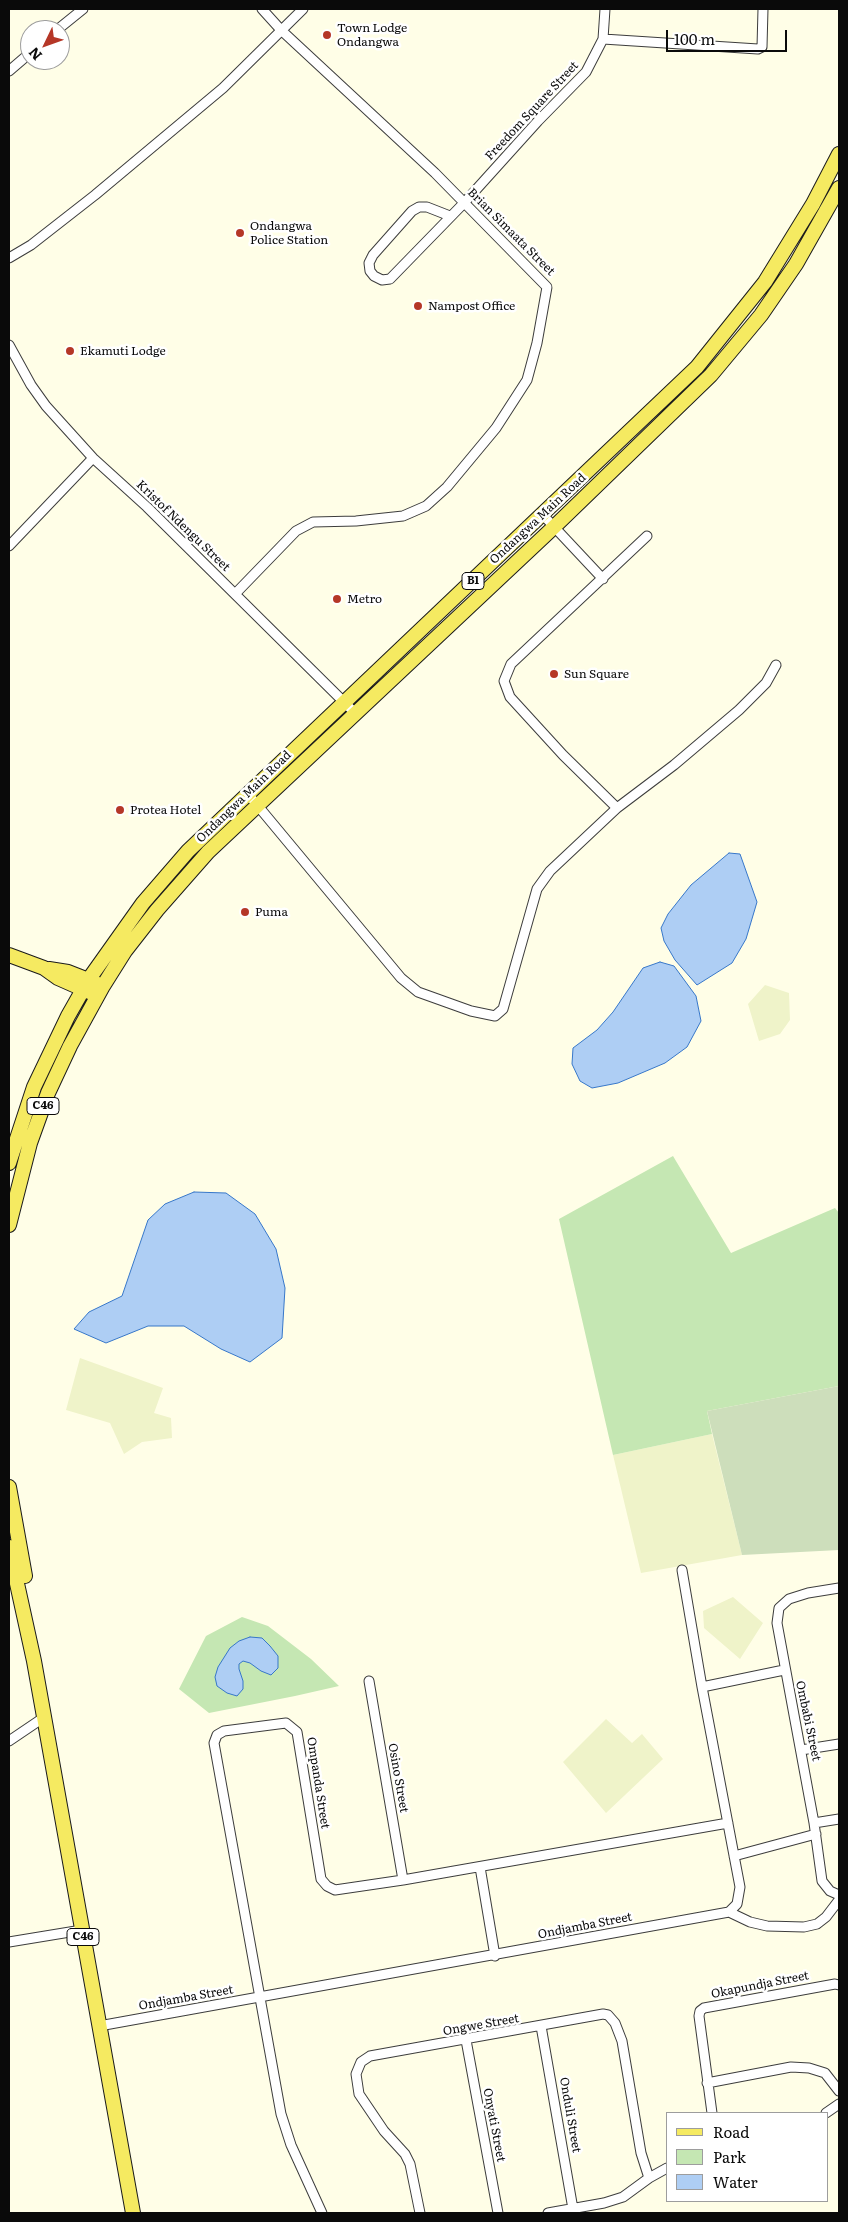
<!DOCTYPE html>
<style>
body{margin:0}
#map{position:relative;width:848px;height:2222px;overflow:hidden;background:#fffee7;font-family:Literata,serif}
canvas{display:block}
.frame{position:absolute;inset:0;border:10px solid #0a0a0a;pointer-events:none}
.legend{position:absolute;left:666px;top:2112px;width:162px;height:90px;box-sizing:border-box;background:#fff;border:1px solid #9d9d9d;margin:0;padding:6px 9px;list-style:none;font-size:15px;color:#0a0a0a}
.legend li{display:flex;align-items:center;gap:10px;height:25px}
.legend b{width:25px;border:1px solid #9d9d9d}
.north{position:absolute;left:20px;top:20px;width:50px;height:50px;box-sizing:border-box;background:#fff;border:1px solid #9d9d9d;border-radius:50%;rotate:228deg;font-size:14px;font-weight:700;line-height:20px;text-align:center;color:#0a0a0a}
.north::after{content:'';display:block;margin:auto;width:18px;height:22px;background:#b53727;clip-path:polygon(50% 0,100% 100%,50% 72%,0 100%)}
.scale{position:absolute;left:666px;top:30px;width:121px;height:22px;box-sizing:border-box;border:2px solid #0a0a0a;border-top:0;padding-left:6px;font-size:15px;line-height:18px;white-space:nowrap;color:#0a0a0a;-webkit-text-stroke:4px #fff;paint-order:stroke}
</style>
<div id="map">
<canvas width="848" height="2222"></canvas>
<div class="frame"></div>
<ul class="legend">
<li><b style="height:6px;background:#f5ea61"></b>Road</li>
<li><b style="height:14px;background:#c5e7b3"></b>Park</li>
<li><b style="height:14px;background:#aecef4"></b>Water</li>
</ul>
<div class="north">N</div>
<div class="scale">100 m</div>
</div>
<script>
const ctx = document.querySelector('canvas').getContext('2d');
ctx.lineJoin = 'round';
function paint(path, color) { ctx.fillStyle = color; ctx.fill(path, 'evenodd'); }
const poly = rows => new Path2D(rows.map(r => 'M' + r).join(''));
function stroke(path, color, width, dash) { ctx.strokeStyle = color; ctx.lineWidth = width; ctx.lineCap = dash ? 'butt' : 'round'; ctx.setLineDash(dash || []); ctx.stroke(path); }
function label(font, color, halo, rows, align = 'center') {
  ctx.font = font + ' Literata,serif'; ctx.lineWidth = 5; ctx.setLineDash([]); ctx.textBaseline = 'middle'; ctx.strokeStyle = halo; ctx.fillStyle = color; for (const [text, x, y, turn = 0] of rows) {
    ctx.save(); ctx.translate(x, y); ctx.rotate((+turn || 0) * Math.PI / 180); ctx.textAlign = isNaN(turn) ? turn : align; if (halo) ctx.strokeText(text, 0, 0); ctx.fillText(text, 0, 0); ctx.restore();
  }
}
const farmland = poly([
 [765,985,789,993,790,1020,780,1034,759,1041,748,1004],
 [80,1358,163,1388,154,1413,171,1418,172,1438,142,1442,124,1454,110,1423,66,1410],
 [712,1434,742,1555,641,1573,613,1455],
 [733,1597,763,1623,740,1659,704,1628,703,1611],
 [606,1719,632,1743,642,1734,663,1759,606,1813,563,1762]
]);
const green = poly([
 [673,1156,731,1253,835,1208,839,1213,839,1386,707,1411,712,1434,613,1455,559,1219],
 [242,1617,268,1626,311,1659,339,1686,295,1696,209,1713,179,1689,206,1636]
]);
const cemetery = poly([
 [839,1386,839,1550,742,1555,707,1411]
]);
const water = poly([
 [729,853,740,854,757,902,746,939,732,963,697,985,675,960,664,941,661,928,668,914,691,885,729,853],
 [660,962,674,966,696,996,701,1021,687,1047,665,1063,618,1083,592,1088,580,1081,572,1064,573,1048,597,1030,613,1012,643,968,660,962],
 [194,1192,226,1193,255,1214,276,1249,285,1288,282,1338,250,1362,221,1349,184,1326,148,1326,106,1343,74,1329,89,1312,122,1296,148,1220,165,1204,194,1192],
 [250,1637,262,1638,270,1646,278,1656,278,1668,271,1675,261,1671,250,1663,243,1661,239,1664,239,1669,243,1681,243,1689,237,1696,227,1693,217,1686,215,1677,218,1667,230,1648,239,1641,250,1637]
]);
const street = poly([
 [57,30,83,9],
 [603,39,758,49,762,47,763,9],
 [9,71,30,53],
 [450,216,427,207,419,207,412,211,373,255,369,263,370,271,374,276,382,280,390,279,464,203,538,121,586,72,603,39,605,9],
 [9,258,31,245,95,195,223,88,303,9],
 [9,345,31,385,46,406,93,458,147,507,355,713],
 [543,515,603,579],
 [9,546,93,458],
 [235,594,296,531,313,522,356,521,403,516,426,506,447,487,496,428,527,380,537,343,547,287,435,173,281,30,262,9],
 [248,794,401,978,418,992,471,1011,495,1016,503,1009,537,889,550,871,617,808,674,765,739,710,766,683,776,665],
 [617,808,563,755,510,697,504,681,511,664,647,536],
 [839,1588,808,1593,789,1599,779,1608,777,1623,814,1823,822,1881,830,1891,839,1895],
 [369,1681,403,1880],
 [702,1687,784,1670],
 [9,1741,43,1718],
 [801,1750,839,1744],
 [814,1823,839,1819],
 [734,1856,816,1834],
 [480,1867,495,1956],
 [729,1912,750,1922,767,1926,804,1927,817,1924,826,1917,839,1900],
 [9,1942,82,1930],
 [99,2026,729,1912,737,1904,740,1887,702,1687,682,1570],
 [541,2026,573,2209],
 [466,2040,498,2213],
 [707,2083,791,2067,809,2068,825,2073,839,2091],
 [712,2113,699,2016,700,2011,704,2008,835,1984,839,1985],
 [826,2113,839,2104],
 [322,2213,291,2145,281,2114,214,1743,217,1735,224,1731,286,1723,297,1732,321,1879,327,1886,335,1890,403,1880,728,1823],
 [420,2213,410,2164,405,2154,384,2131,359,2094,356,2074,361,2062,370,2056,603,2014,608,2015,615,2023,622,2041,641,2153,649,2178],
 [548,2213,604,2203,623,2197,649,2178,667,2168]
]);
const primary = poly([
 [9,955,44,968,58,978,92,993],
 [49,969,68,972,96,983],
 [9,1163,34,1087,68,1016,89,979,143,903,188,851,697,367,765,282,813,204,839,154],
 [9,1225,30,1143,48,1093,70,1046,103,986,125,951,157,910,208,852,554,527,711,375,761,315,796,264,839,188],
 [9,1487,25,1576],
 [9,1547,34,1661,133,2213]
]);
const markers = [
 [327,35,5,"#b53727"],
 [240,233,5,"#b53727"],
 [418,306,5,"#b53727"],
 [70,351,5,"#b53727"],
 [337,599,5,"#b53727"],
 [554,674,5,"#b53727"],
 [120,810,5,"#b53727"],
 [245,912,5,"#b53727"]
];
const shields = [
 [473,581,22],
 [43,1106,32],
 [83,1937,32]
];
const shieldNames = [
 ["B1",473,581],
 ["C46",43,1106],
 ["C46",83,1937]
];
const poiNames = [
 ["Town Lodge",337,28],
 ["Ondangwa",337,42],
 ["Ondangwa",250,226],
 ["Police Station",250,240],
 ["Nampost Office",428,306],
 ["Ekamuti Lodge",80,351],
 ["Metro",347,599],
 ["Sun Square",564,674],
 ["Protea Hotel",130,810],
 ["Puma",255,912]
];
const streetNames = [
 ["Freedom Square Street",532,111,-47],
 ["Brian Simaata Street",511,232,45],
 ["Ondangwa Main Road",538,519,-43],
 ["Kristof Ndengu Street",183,526,44],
 ["Ondangwa Main Road",244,797,-44],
 ["Ombabi Street",808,1721,78],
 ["Osino Street",398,1778,80],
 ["Ompanda Street",318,1783,81],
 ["Ondjamba Street",585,1926,-11],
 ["Okapundja Street",760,1985,-11],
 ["Ondjamba Street",186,1998,-10],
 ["Ongwe Street",481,2025,-10],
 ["Onduli Street",570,2115,80],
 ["Onyati Street",494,2125,79]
];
paint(farmland, '#eff3c9');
paint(green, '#c5e7b3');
paint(cemetery, '#cddebb');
paint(water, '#aecef4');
stroke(water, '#3777c9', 1);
stroke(street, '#3d3d3d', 11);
stroke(primary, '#1b1b1b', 16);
stroke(street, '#fff', 9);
stroke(primary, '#f5ea61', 14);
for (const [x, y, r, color] of markers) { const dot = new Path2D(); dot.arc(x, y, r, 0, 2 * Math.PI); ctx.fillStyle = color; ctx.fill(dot); stroke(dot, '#fff', 2); }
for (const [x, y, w] of shields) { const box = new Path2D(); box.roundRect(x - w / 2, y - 8.5, w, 17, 4); ctx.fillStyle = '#fff'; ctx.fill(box); stroke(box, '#0a0a0a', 1); }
label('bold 11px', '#0a0a0a', null, shieldNames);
label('12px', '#0a0a0a', '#fff', poiNames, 'left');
label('12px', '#0a0a0a', '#fff', streetNames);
</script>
